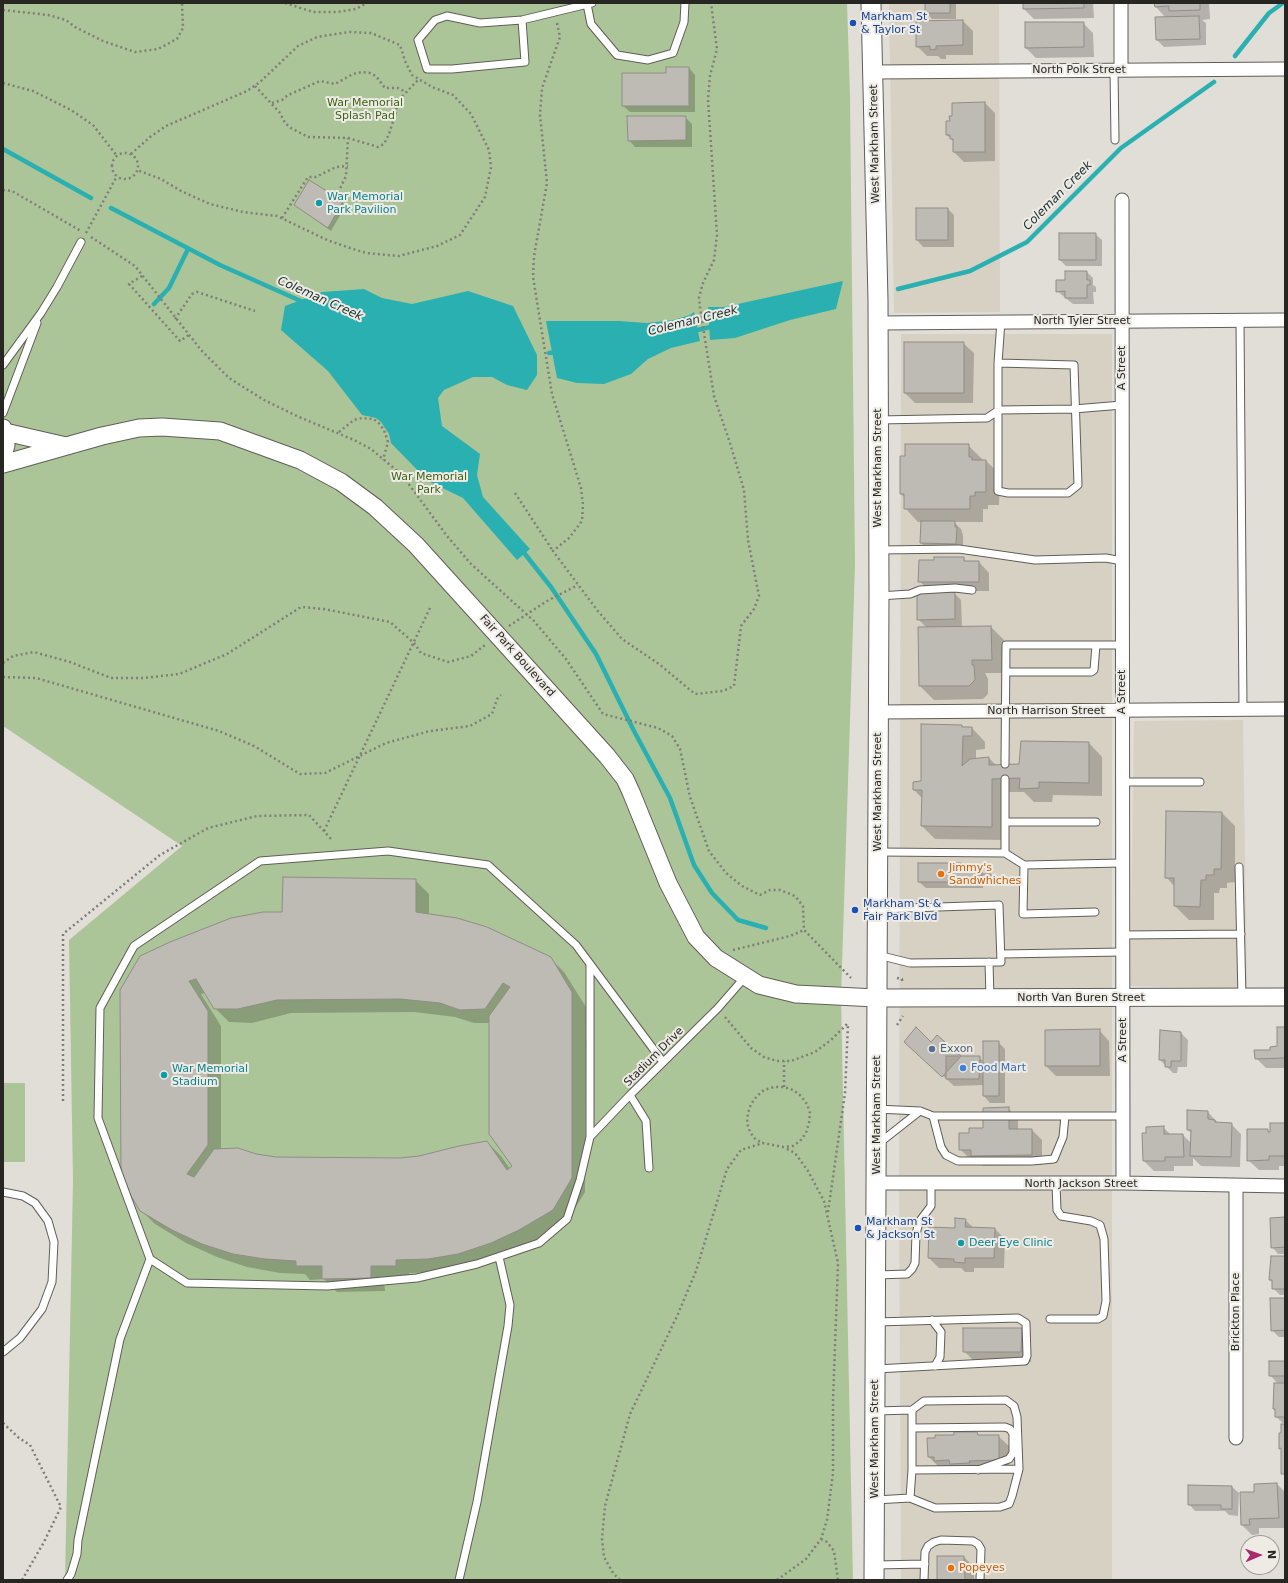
<!DOCTYPE html>
<style>
body{margin:0}
#map{position:relative;width:1288px;height:1583px;overflow:hidden;background:#e1ded8;font-family:"DejaVu Sans",sans-serif}
canvas{display:block}
.frame{position:absolute;inset:0;border:4px solid #272623;pointer-events:none}
.north{position:absolute;left:1240px;top:1535px;width:40px;height:40px;box-sizing:border-box;background:#eeebe5;border:1px solid #9e9c97;border-radius:50%;rotate:88deg;font-size:11px;font-weight:700;line-height:16px;text-align:center;color:#272623}
.north::after{content:'';display:block;margin:auto;width:14px;height:18px;background:#ae286f;clip-path:polygon(50% 0,100% 100%,50% 72%,0 100%)}
</style>
<div id="map">
<canvas width="1288" height="1583"></canvas>
<div class="frame"></div>
<div class="north">N</div>
</div>
<script>
const ctx = document.querySelector('canvas').getContext('2d');
ctx.lineJoin = 'round';
function paint(path, color) { ctx.fillStyle = color; ctx.fill(path, 'evenodd'); }
const poly = rows => new Path2D(rows.map(r => 'M' + r).join(''));
function stroke(path, color, width, dash) { ctx.strokeStyle = color; ctx.lineWidth = width; ctx.lineCap = dash ? 'butt' : 'round'; ctx.setLineDash(dash || []); ctx.stroke(path); }
function label(font, color, halo, rows, align = 'center') {
  ctx.font = font + ' "DejaVu Sans",sans-serif'; ctx.lineWidth = 4; ctx.setLineDash([]); ctx.textBaseline = 'middle'; ctx.strokeStyle = halo; ctx.fillStyle = color; for (const [text, x, y, turn = 0] of rows) {
    ctx.save(); ctx.translate(x, y); ctx.rotate((+turn || 0) * Math.PI / 180); ctx.textAlign = isNaN(turn) ? turn : align; if (halo) ctx.strokeText(text, 0, 0); ctx.fillText(text, 0, 0); ctx.restore();
  }
}
const built = poly([
 [889,3,999,3,1000,312,894,313],
 [901,334,1112,334,1112,1580,901,1580,899,1183],
 [1243,720,1247,989,1130,986,1134,721]
]);
const green = poly([
 [3,3,847,3,850,96,855,565,841,997,853,1580,65,1580,73,1181,69,940,182,846,3,726],
 [3,1083,25,1083,25,1162,3,1162]
]);
const water = poly([
 [843,281,836,309,790,320,735,338,710,340,708,307,724,307],
 [364,289,382,298,412,304,468,291,513,306,537,355,537,375,527,390,507,385,492,377,473,377,444,390,438,398,442,426,480,454,477,475,483,497,530,549,517,560,463,498,428,481,391,443,389,434,381,422,376,418,362,415,328,371,281,330,285,306,322,292],
 [694,312,700,341,671,348,648,359,631,374,604,384,577,383,557,378,546,321,619,321,647,323,673,320,690,315]
]);
const shadow = poly([
 [926,3,956,3,956,19,932,19,926,12],
 [1024,3,1093,3,1094,18,1034,19,1024,9],
 [1155,3,1209,3,1210,19,1202,20,1206,23,1206,45,1164,47,1157,40,1166,18,1156,7],
 [963,21,973,31,973,55,946,55,946,59,941,59,938,56,927,56,917,46],
 [1083,23,1093,33,1094,57,1036,58,1026,48],
 [689,68,695,75,695,112,630,112,623,106,667,74],
 [985,103,995,113,995,161,964,162,954,152,954,142,947,135,951,122],
 [685,117,692,124,692,147,635,147,629,140],
 [310,181,346,205,331,231,295,205],
 [917,209,948,209,954,215,954,247,923,247,917,240],
 [1095,234,1102,240,1102,266,1066,266,1060,260],
 [1087,272,1093,278,1093,285,1096,287,1096,292,1093,292,1094,304,1073,304,1057,291],
 [963,343,974,353,973,403,915,403,905,393],
 [968,445,982,459,982,461,986,461,1000,474,999,505,988,505,988,509,983,509,983,522,954,522,961,529,963,535,963,550,928,549,921,543,921,522,918,522,905,508,905,498,901,494],
 [963,558,967,562,979,562,989,573,989,591,930,591,919,581],
 [953,592,961,600,962,627,991,627,1004,640,1005,673,985,673,988,679,988,694,983,699,934,700,920,686,919,628,926,627,918,619],
 [962,726,964,728,972,728,985,742,985,749,976,750,976,759,989,758,997,766,1020,765,1089,743,1102,757,1102,796,1053,795,1052,802,1034,802,1024,792,1006,792,1005,840,935,839,922,826,922,798,914,790,922,782],
 [1222,813,1235,826,1235,882,1227,883,1227,888,1220,888,1219,893,1214,893,1214,920,1189,920,1175,906,1175,887,1166,877],
 [961,864,967,871,971,871,976,866,983,872,983,875,990,875,993,878,993,885,986,885,983,882,983,888,926,888,919,882],
 [415,880,429,894,429,915,550,958,564,972,586,1007,585,1192,566,1223,533,1244,442,1272,409,1273,410,1279,384,1279,385,1291,337,1292,324,1279,310,1280,305,1274,280,1273,247,1267,217,1257,186,1243,155,1224,141,1210,121,990,283,913],
 [206,993,215,1008,229,1022,252,1023,291,1013,414,1012,455,1017,474,1023,490,1023,513,1167,510,1169,501,1156,487,1142,419,1157,400,1159,276,1158,221,1150,221,1026,201,994],
 [1285,1028,1285,1068,1266,1068,1256,1058,1278,1047],
 [1099,1030,1109,1041,1110,1076,1056,1076,1046,1066],
 [1161,1031,1181,1033,1188,1040,1187,1067,1178,1067,1177,1073,1173,1073,1160,1060],
 [906,1042,961,1057,979,1057,984,1062,998,1042,1005,1049,1005,1103,990,1103,984,1096,984,1085,954,1086],
 [1008,1108,1018,1118,1018,1130,1032,1130,1042,1140,1042,1165,983,1166,977,1159,970,1159,960,1149,970,1134,984,1129],
 [1208,1112,1218,1123,1231,1124,1241,1134,1240,1167,1201,1166,1193,1158,1193,1166,1174,1166,1174,1171,1154,1171,1144,1161,1163,1127,1171,1135,1183,1135,1192,1144,1192,1134,1188,1130],
 [1285,1124,1285,1166,1279,1166,1279,1170,1259,1170,1248,1160,1267,1130,1271,1134],
 [1285,1218,1285,1254,1278,1254,1272,1247],
 [965,1220,974,1228,995,1229,1005,1239,1004,1268,974,1268,974,1272,965,1272,961,1268,939,1268,929,1258],
 [1285,1257,1285,1295,1280,1295,1273,1288,1273,1283,1270,1280],
 [1285,1299,1285,1337,1279,1337,1272,1330],
 [1021,1329,1031,1339,1031,1362,974,1361,964,1351],
 [1285,1362,1285,1423,1283,1423,1276,1417,1276,1411,1273,1409,1273,1395,1275,1395,1278,1384,1270,1375],
 [977,1433,980,1436,998,1436,1009,1446,1009,1470,979,1470,979,1473,961,1473,957,1470,939,1467,929,1457,955,1436],
 [1277,1484,1285,1492,1285,1528,1259,1528,1259,1534,1252,1535,1242,1525,1255,1493],
 [1232,1487,1239,1493,1238,1516,1229,1515,1225,1511,1195,1511,1189,1504],
 [964,1557,974,1567,974,1580,938,1580]
]);
const stream = poly([
 [1235,56,1269,13,1283,3],
 [3,149,91,198],
 [111,208,220,265,303,302],
 [898,289,970,271,1027,242,1121,148,1214,82],
 [154,304,169,288,188,249],
 [693,331,715,326],
 [549,353,558,352],
 [521,549,551,587,596,654,634,731,670,798,694,865,712,893,738,920,766,928]
]);
const building = poly([
 [925,3,950,3,950,13,925,13,925,3],
 [1023,3,1084,3,1084,8,1023,9,1023,3],
 [1154,3,1200,3,1200,10,1169,11,1169,6,1155,7,1154,3],
 [1199,16,1200,39,1156,40,1155,17,1199,16],
 [963,20,963,45,936,46,936,49,930,50,930,46,916,47,916,21,963,20],
 [1025,22,1084,22,1084,47,1025,48,1025,22],
 [666,67,689,67,689,106,622,106,622,73,666,73,666,67],
 [985,102,985,152,953,152,953,139,950,139,950,135,946,135,946,121,950,121,949,116,952,116,952,103,985,102],
 [627,116,686,116,686,140,628,141,627,116],
 [309,180,343,201,328,228,294,205,309,180],
 [916,208,948,208,948,240,916,240,916,208],
 [1059,233,1096,233,1096,260,1059,260,1059,233],
 [1065,271,1087,271,1087,280,1090,280,1090,285,1087,285,1087,298,1065,298,1065,291,1056,292,1056,280,1065,280,1065,271],
 [904,342,964,342,964,393,904,393,904,342],
 [905,444,969,444,969,457,972,457,972,460,986,460,986,492,975,492,975,496,970,496,970,509,904,509,904,494,900,494,900,456,905,456,905,444],
 [921,521,955,521,955,527,957,527,956,544,920,543,921,521],
 [934,557,964,557,964,561,979,561,979,582,918,582,919,560,934,560,934,557],
 [955,592,955,619,917,620,917,593,955,592],
 [991,626,992,660,972,660,972,665,974,665,975,680,969,686,919,686,918,627,991,626],
 [921,724,962,725,962,727,972,727,972,736,963,736,962,766,970,759,989,757,989,765,1019,764,1021,741,1089,742,1089,783,1039,782,1039,788,1019,789,1020,778,992,779,992,827,921,826,922,790,913,790,913,782,921,781,921,724],
 [1166,811,1222,812,1221,869,1214,869,1214,875,1206,875,1206,880,1201,880,1200,907,1174,906,1174,878,1165,878,1166,811],
 [918,863,961,863,961,870,970,870,970,865,977,865,977,882,918,882,918,863],
 [982,874,991,874,991,882,982,882,982,874],
 [283,877,416,879,416,912,457,918,487,927,551,957,572,992,572,1178,553,1210,519,1230,491,1243,458,1254,428,1259,396,1260,396,1266,371,1266,371,1278,322,1279,322,1266,296,1266,296,1261,265,1259,233,1254,202,1244,172,1230,140,1211,121,1179,120,990,140,956,170,942,231,918,263,912,282,912,283,877],
 [196,979,214,1009,238,1009,277,1000,400,999,440,1003,460,1010,485,1009,503,983,510,987,489,1016,489,1134,512,1166,507,1170,487,1141,459,1146,419,1156,400,1158,276,1157,256,1154,238,1148,214,1149,194,1177,187,1174,208,1145,208,1011,189,981,196,979],
 [916,1027,931,1042,937,1035,961,1056,942,1077,904,1042,916,1027],
 [1277,1027,1285,1027,1285,1058,1255,1059,1254,1050,1270,1050,1270,1047,1277,1046,1277,1027],
 [1100,1029,1100,1066,1045,1066,1045,1030,1100,1029],
 [1160,1030,1181,1032,1181,1061,1171,1061,1171,1067,1165,1067,1165,1060,1159,1060,1160,1030],
 [983,1041,999,1041,999,1096,983,1096,983,1041],
 [946,1056,980,1056,979,1079,946,1079,946,1056],
 [1009,1107,1009,1129,1032,1129,1032,1155,971,1156,971,1150,959,1150,959,1133,969,1133,969,1128,983,1128,983,1108,1009,1107],
 [1187,1110,1208,1111,1208,1119,1215,1120,1215,1122,1232,1123,1231,1157,1190,1156,1191,1130,1187,1130,1187,1110],
 [1270,1123,1285,1123,1285,1156,1269,1156,1269,1160,1247,1161,1247,1129,1268,1129,1268,1132,1270,1132,1270,1123],
 [1164,1126,1164,1134,1183,1134,1184,1157,1165,1157,1165,1161,1143,1161,1142,1133,1146,1133,1146,1127,1164,1126],
 [1285,1217,1285,1247,1271,1248,1270,1218,1285,1217],
 [955,1218,966,1219,965,1227,995,1228,994,1258,965,1258,965,1263,954,1262,954,1259,928,1258,929,1227,955,1228,955,1218],
 [1271,1256,1285,1256,1285,1289,1272,1289,1272,1280,1269,1280,1271,1256],
 [1270,1298,1285,1298,1285,1330,1271,1331,1270,1298],
 [963,1328,1022,1328,1021,1352,963,1352,963,1328],
 [1269,1361,1285,1361,1285,1376,1269,1376,1269,1361],
 [1274,1383,1285,1383,1285,1417,1275,1417,1275,1409,1273,1409,1274,1383],
 [1281,1424,1285,1424,1285,1474,1281,1474,1281,1448,1279,1449,1279,1433,1281,1433,1281,1424],
 [954,1432,977,1432,978,1435,999,1435,999,1460,969,1461,970,1463,950,1464,949,1460,934,1461,934,1457,928,1457,927,1438,935,1438,935,1435,954,1435,954,1432],
 [1277,1483,1279,1518,1249,1519,1250,1525,1241,1525,1240,1492,1254,1492,1254,1484,1277,1483],
 [1188,1485,1232,1486,1232,1509,1221,1509,1221,1505,1188,1505,1188,1485],
 [937,1556,964,1556,965,1580,937,1580,937,1556]
]);
const path = poly([
 [285,3,313,12,337,12,356,9,367,3],
 [3,10,48,15,66,20,75,27,103,41,135,52,158,49,177,39,183,28,182,3],
 [557,23,560,37,542,88,540,115,547,183,534,256,533,277,552,394,581,488,583,505,582,521,569,538,553,551,597,610,622,639,659,664,695,694,723,691,734,686,741,626,754,609,759,596,748,540,744,490,730,443,714,396,700,308,699,297,703,283,714,260,717,235,708,99,710,76,717,49,711,3],
 [3,83,33,91,71,110,93,125,117,156],
 [255,86,280,113,285,123,291,128,308,137,348,138,378,147,384,144,389,134,396,112,397,102,418,80],
 [272,103,282,100,288,95,320,81,335,84,353,74,362,72,370,73,376,76,385,88,398,88,406,92],
 '112 166a13 13 0 1 1 26 0a13 13 0 1 1-26 0Z',
 [131,154,150,137,166,126,247,91,260,82,298,46,317,37,350,32,371,33,400,45,405,61,412,75,432,87,453,95,471,114,489,150,491,167,485,197,460,235,437,246,399,256,366,253,350,248,327,240,277,216,243,212,210,204,181,191,161,179,137,170],
 [3,190,12,191,81,231],
 [336,197,346,176,348,138],
 [282,218,308,177,316,177,336,167,348,166],
 [86,233,117,176],
 [91,237,135,266,201,350,229,378,264,400,299,417,354,440,371,449,402,475,447,536,471,564,534,621,566,659,603,714,658,728,672,736,680,749,690,797,709,851,726,873,742,886,760,895,770,890,780,890,795,896,803,906,804,930,851,978],
 [142,276,129,284,180,341,189,335],
 [175,319,192,294,197,292,255,311],
 [339,432,354,420,362,418,373,419,378,422,384,430,388,442,383,460],
 [515,493,553,551],
 [509,626,547,601,578,585],
 [3,663,13,656,34,652,70,662,111,678,144,678,179,674,227,654,301,607,324,609,390,622,414,643,421,653,448,662,471,656,485,645],
 [3,677,36,678,219,731,254,746,300,774,325,773,386,743,430,731,470,726,492,714,497,699,501,695],
 [324,831,430,608],
 [733,950,790,936,804,930],
 [897,978,902,979,902,982],
 [725,1017,751,1048,764,1057,777,1061,791,1061,815,1052,831,1040,847,1024],
 [897,1025,903,1016],
 [784,1087,784,1061],
 [63,1101,63,934,160,855,208,828,257,816,309,815,333,841],
 [828,1212,845,1093,848,1024],
 [3,1423,19,1438,30,1445,61,1507,44,1542,22,1580],
 [821,1539,827,1542,834,1551,838,1580],
 [620,1580,613,1573,604,1557,602,1539,605,1506,630,1414,678,1314,696,1271,727,1169,741,1150,763,1143,783,1147,793,1146,800,1141,806,1133,809,1123,810,1113,807,1104,801,1096,793,1090,784,1087,774,1087,764,1090,757,1096,751,1104,748,1113,747,1123,750,1132,756,1140,763,1143],
 [777,1580,806,1559,821,1539,827,1520,833,1473,833,1401,838,1263,824,1201,808,1171,795,1153,785,1148]
]);
const service = poly([
 [587,4,591,24,617,55,648,60,673,53,684,22,685,3],
 [522,20,525,62,452,69,427,69,418,40,435,20,447,16,480,23,522,20,592,3],
 [1114,70,1115,140],
 [1240,320,1243,709],
 [998,363,1074,365,1078,485,1068,493,1008,493,998,491,998,363,1001,321],
 [3,365,41,313,57,287,81,242],
 [3,413,37,323],
 [878,420,987,418,999,410,1074,409,1122,405],
 [879,550,959,549,1035,560,1106,558,1122,561],
 [879,596,910,594,920,590,955,588,972,590],
 [1006,672,1091,672,1094,670,1096,645],
 [1005,764,1006,645,1122,645],
 [1122,782,1200,782],
 [1005,822,1005,779],
 [878,852,1005,853,1005,822,1096,822],
 [1005,853,1024,865,1122,863],
 [1024,865,1023,914,1095,912],
 [1239,867,1242,998],
 [1122,935,1241,934],
 [1001,954,1123,952],
 [878,955,910,963,1001,962,999,905,878,909],
 [989,962,990,998],
 [630,1095,590,1137,580,1180,567,1219,539,1243,477,1264,417,1278,327,1286,187,1283,150,1259,98,1118,100,1008,134,946,260,861,388,851,488,865,576,945,663,1062],
 [876,1109,920,1111,933,1116,941,1147,946,1155,958,1161,1032,1161,1054,1159,1063,1137,1065,1116],
 [933,1116,1123,1116],
 [590,1137,590,964],
 [878,1144,920,1111],
 [649,1168,646,1121,630,1095,718,1008,745,977],
 [3,1192,23,1196,35,1203,48,1221,54,1242,52,1282,42,1309,20,1338,3,1352],
 [877,1275,907,1274,912,1269,915,1263,916,1234,919,1222,931,1206,931,1184],
 [1050,1319,1098,1319,1103,1316,1106,1301,1104,1239,1100,1225,1091,1221,1061,1216,1057,1210,1056,1183],
 [932,1320,941,1332,940,1357,935,1366],
 [876,1369,1025,1361,1027,1356,1026,1323,1018,1318,876,1322],
 [912,1410,912,1470],
 [912,1428,1005,1427,1010,1429,1013,1434,1013,1453,1009,1459,978,1470],
 [910,1498,912,1470,1019,1469],
 [875,1500,910,1498,935,1508,1000,1507,1009,1504,1012,1496,1019,1469,1017,1417,1014,1406,1006,1400,924,1401,912,1410,876,1411],
 [875,1565,925,1564],
 [67,1580,71,1574,77,1554,78,1540,120,1339,150,1259],
 [459,1580,477,1502,508,1326,510,1305,499,1257],
 [924,1580,925,1552,928,1546,934,1542,941,1540,973,1541,978,1544,981,1549,980,1580]
]);
const minor = poly([
 [1121,3,1121,70],
 [873,72,1285,69],
 [1122,200,1123,1183],
 [878,323,1285,320],
 [878,712,1285,709],
 [877,1183,1123,1183,1285,1186],
 [1236,1438,1236,1186]
]);
const tertiary = poly([
 [3,428,6,445,3,456],
 [5,432,66,446],
 [3,464,102,436,139,428,162,427,220,431,300,460,341,482,375,507,416,545,607,756,625,779,631,792,668,883,696,937,716,958,759,985,796,994,876,998,1285,997]
]);
const secondary = poly([
 [871,3,878,300,879,596,874,1580]
]);
const markers = [
 [853,23,4,"#1a4fb4"],
 [319,203,4,"#0f9aa8"],
 [941,874,4,"#e8710a"],
 [855,910,4,"#1a4fb4"],
 [932,1049,4,"#5c6f8a"],
 [963,1068,4,"#3f7fe0"],
 [164,1075,4,"#0f9aa8"],
 [858,1228,4,"#1a4fb4"],
 [961,1243,4,"#0f9aa8"],
 [951,1568,4,"#e8710a"]
];
const transitNames = [
 ["Markham St",861,17],
 ["& Taylor St",861,30],
 ["Markham St &",863,904],
 ["Fair Park Blvd",863,917],
 ["Markham St",866,1222],
 ["& Jackson St",866,1235]
];
const streetNames = [
 ["North Polk Street",1079,70],
 ["West Markham Street",875,144,-91],
 ["North Tyler Street",1082,321],
 ["A Street",1122,368,-90],
 ["West Markham Street",878,468,-90],
 ["Fair Park Boulevard",517,656,48],
 ["A Street",1122,692,-90],
 ["North Harrison Street",1046,711],
 ["West Markham Street",878,792,-90],
 ["North Van Buren Street",1081,998],
 ["A Street",1123,1040,-90],
 ["Stadium Drive",654,1057,-45],
 ["West Markham Street",877,1115,-90],
 ["North Jackson Street",1081,1184],
 ["Brickton Place",1236,1312,-90],
 ["West Markham Street",875,1439,-90]
];
const parkNames = [
 ["War Memorial",365,103],
 ["Splash Pad",365,116],
 ["War Memorial",429,477],
 ["Park",429,490]
];
const cultureNames = [
 ["War Memorial",327,197],
 ["Park Pavilion",327,210],
 ["War Memorial",172,1069],
 ["Stadium",172,1082],
 ["Deer Eye Clinic",969,1243]
];
const foodNames = [
 ["Jimmy's",949,868],
 ["Sandwhiches",949,881],
 ["Popeyes",959,1568]
];
const serviceNames = [
 ["Exxon",940,1049]
];
const shopNames = [
 ["Food Mart",971,1068]
];
const waterNames = [
 ["Coleman Creek",1058,196,-45],
 ["Coleman Creek",320,299,24],
 ["Coleman Creek",693,321,-14]
];
paint(built, '#d7d1c4');
paint(green, '#acc598');
paint(water, '#2bb0b1');
paint(shadow, '#0003');
stroke(stream, '#2bb0b1', 4.5);
paint(building, '#bebbb5');
stroke(building, '#908d88', 1);
stroke(service, '#615e59', 9);
stroke(minor, '#615e59', 15);
stroke(tertiary, '#615e59', 19);
stroke(secondary, '#615e59', 21);
stroke(path, '#807e7a', 2.5, [2, 3]);
stroke(service, '#fff', 7);
stroke(minor, '#fff', 13);
stroke(tertiary, '#fff', 17);
stroke(secondary, '#fff', 19);
for (const [x, y, r, color] of markers) { const dot = new Path2D(); dot.arc(x, y, r, 0, 2 * Math.PI); ctx.fillStyle = color; ctx.fill(dot); stroke(dot, '#eeebe5', 1.5); }
label('11px', '#164399', '#eeebe5', transitNames, 'left');
label('11px', '#272623', '#eeebe5', streetNames);
label('11px', '#3d6216', '#eeebe5', parkNames);
label('11px', '#0d838f', '#eeebe5', cultureNames, 'left');
label('11px', '#c56008', '#eeebe5', foodNames, 'left');
label('11px', '#4e5e75', '#eeebe5', serviceNames, 'left');
label('11px', '#366cbe', '#eeebe5', shopNames, 'left');
label('italic 12px', '#192f2f', '#eeebe5', waterNames);
</script>
